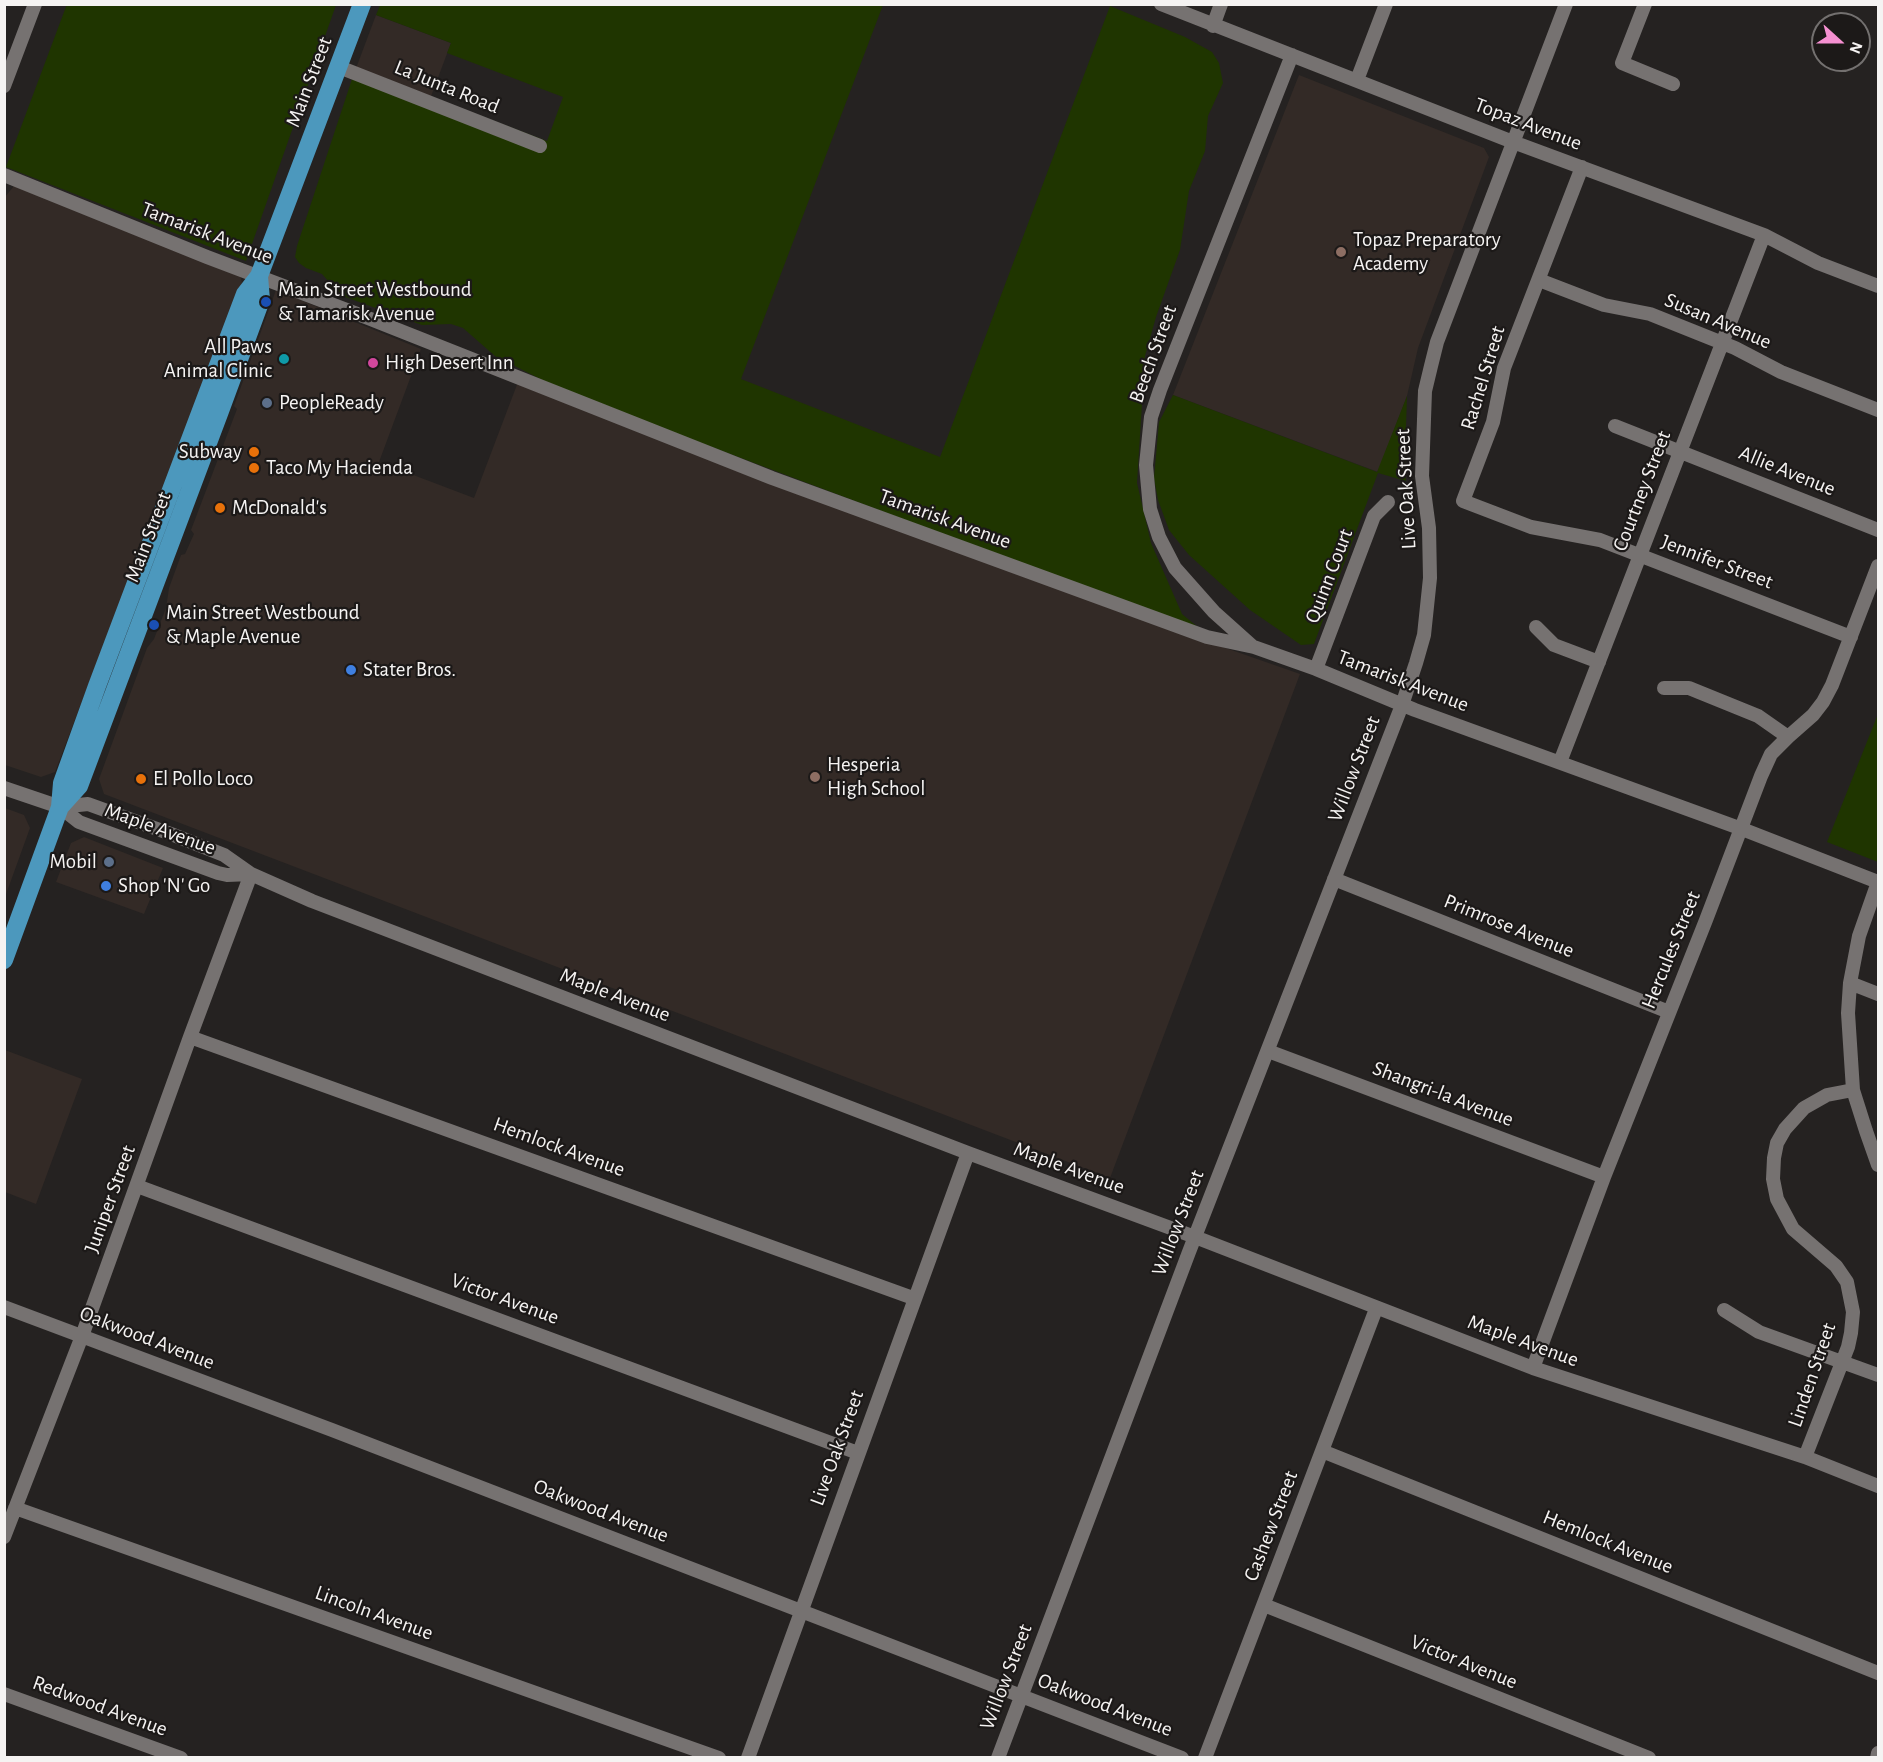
<!DOCTYPE html>
<style>
body{margin:0}
#map{position:relative;width:1883px;height:1762px;overflow:hidden;background:#252221;font-family:"Alegreya Sans",sans-serif}
canvas{display:block}
.frame{position:absolute;inset:0;border:6px solid #f5f3f2;pointer-events:none}
.north{position:absolute;left:1811px;top:12px;width:60px;height:60px;box-sizing:border-box;background:#1c1918;border:2px solid #73706f;border-radius:50%;rotate:111deg;font-size:16px;font-weight:700;line-height:24px;text-align:center;color:#f5f3f2}
.north::after{content:'';display:block;margin:auto;width:21px;height:27px;background:#f590d1;clip-path:polygon(50% 0,100% 100%,50% 72%,0 100%)}
</style>
<div id="map">
<canvas width="1883" height="1762"></canvas>
<div class="frame"></div>
<div class="north">N</div>
</div>
<script>
const ctx = document.querySelector('canvas').getContext('2d');
ctx.lineJoin = 'round';
function paint(path, color) { ctx.fillStyle = color; ctx.fill(path, 'evenodd'); }
const poly = rows => new Path2D(rows.map(r => 'M' + r).join(''));
function stroke(path, color, width, dash) { ctx.strokeStyle = color; ctx.lineWidth = width; ctx.lineCap = dash ? 'butt' : 'round'; ctx.setLineDash(dash || []); ctx.stroke(path); }
function label(font, color, halo, rows, align = 'center') {
  ctx.font = font + ' "Alegreya Sans",sans-serif'; ctx.lineWidth = 4.5; ctx.setLineDash([]); ctx.textBaseline = 'middle'; ctx.strokeStyle = halo; ctx.fillStyle = color; for (const [text, x, y, turn = 0] of rows) {
    ctx.save(); ctx.translate(x, y); ctx.rotate((+turn || 0) * Math.PI / 180); ctx.textAlign = isNaN(turn) ? turn : align; if (halo) ctx.strokeText(text, 0, 0); ctx.fillText(text, 0, 0); ctx.restore();
  }
}
const built = poly([
 [376,15,451,43,427,107,352,79],
 [1299,75,1484,148,1489,157,1418,348,1407,396,1378,472,1173,395],
 [14,186,240,274,242,283,55,772,41,777,5,765,4,198],
 [276,290,421,349,379,462,474,498,518,382,1120,611,1300,674,1110,1178,104,794,99,779,147,648,154,639,166,608,169,588,181,555,185,554,194,534,191,530,237,409,234,406],
 [5,808,24,815,30,828,5,897],
 [84,837,163,868,144,914,56,882,71,843],
 [5,1050,82,1079,36,1204,5,1192]
]);
const green = poly([
 [67,4,336,5,246,261,6,167],
 [380,5,883,5,741,379,940,457,1110,6,1185,37,1212,52,1219,63,1223,83,1208,116,1205,151,1189,191,1180,250,1156,317,1145,356,1137,483,1151,543,1182,614,1205,633,566,392,495,356,463,328,451,324,422,325,329,291,329,282,322,274,306,268,299,263,295,257,297,246,352,79,431,97,547,141,563,97,447,53,451,43,376,15],
 [1173,395,1377,472,1407,396,1405,457,1406,481,1378,473,1314,644,1301,645,1250,610,1189,555,1169,530,1158,500,1154,478,1159,422],
 [1878,714,1878,862,1827,842]
]);
const minor = poly([
 [1161,4,1513,142,1764,235,1818,263,1878,286],
 [1645,4,1622,63,1673,84],
 [1213,26,1221,4],
 [339,67,540,146],
 [1357,80,1386,4],
 [4,86,35,4],
 [1582,167,1504,368,1493,422,1463,501,1531,527,1600,540,1851,637],
 [4,175,207,257,368,318,772,478,1207,637,1254,647,1316,669,1415,710,1742,829,1878,882],
 [1539,280,1604,305,1650,314,1735,348,1781,372,1878,410],
 [1615,426,1878,530],
 [1536,627,1554,645,1599,662],
 [1252,646,1214,612,1175,568,1159,537,1150,509,1146,465,1151,417,1160,390,1292,55],
 [1316,669,1374,516,1388,502],
 [1664,688,1689,688,1758,716,1788,737],
 [1560,762,1764,235],
 [4,788,60,807,79,822,218,873,227,875,251,874],
 [60,807,88,804,171,834,224,855,251,874,312,901,968,1153,1195,1237,1533,1368,1805,1457,1878,1486],
 [1334,879,1669,1012],
 [1878,882,1859,936,1850,983,1848,1013,1853,1090,1866,1131,1878,1165],
 [1850,983,1878,994],
 [190,1037,913,1298],
 [1268,1051,1604,1177],
 [137,1186,858,1453],
 [4,1307,332,1430,1182,1758],
 [1724,1310,1759,1332,1878,1375],
 [1533,1368,1604,1177,1706,920,1761,776,1771,754,1788,737,1813,715,1823,702,1832,685,1878,566],
 [1322,1451,1878,1673],
 [1805,1457,1848,1347,1851,1333,1853,1312,1847,1282,1836,1266,1793,1229,1777,1199,1773,1179,1774,1158,1777,1143,1785,1129,1804,1108,1827,1095,1853,1090],
 [15,1508,719,1758],
 [4,1537,82,1336,190,1037,251,874],
 [1264,1605,1649,1758],
 [4,1694,181,1758],
 [748,1758,968,1153],
 [998,1758,1189,1252,1402,705,1416,663,1424,635,1430,578,1429,528,1422,476,1425,391,1431,366,1437,342,1566,4],
 [1205,1758,1376,1309],
 [1877,1758,1878,1753]
]);
const major = poly([
 [60,807,79,786,220,411,261,300,259,276],
 [4,960,60,807,62,783,97,686,245,294,259,276,362,4]
]);
const markers = [
 [1341,252,6,"#8d6e63"],
 [266,302,6,"#1a4fb4"],
 [284,359,6,"#0f9aa8"],
 [373,363,6,"#d1479c"],
 [267,403,6,"#5c6f8a"],
 [254,452,6,"#e8710a"],
 [254,468,6,"#e8710a"],
 [220,508,6,"#e8710a"],
 [154,625,6,"#1a4fb4"],
 [351,670,6,"#3f7fe0"],
 [815,777,6,"#8d6e63"],
 [141,779,6,"#e8710a"],
 [109,862,6,"#5c6f8a"],
 [106,886,6,"#3f7fe0"]
];
const streetNames = [
 ["Main Street",309,82,-69],
 ["La Junta Road",447,87,22],
 ["Topaz Avenue",1528,124,21],
 ["Tamarisk Avenue",207,233,21],
 ["Susan Avenue",1718,321,23],
 ["Beech Street",1153,354,-70],
 ["Rachel Street",1483,378,-73],
 ["Allie Avenue",1787,471,22],
 ["Live Oak Street",1406,489,-93],
 ["Courtney Street",1642,491,-69],
 ["Tamarisk Avenue",945,519,20],
 ["Main Street",148,537,-69],
 ["Jennifer Street",1717,562,21],
 ["Quinn Court",1329,576,-69],
 ["Tamarisk Avenue",1403,681,21],
 ["Willow Street",1354,769,-69],
 ["Maple Avenue",160,829,20],
 ["Primrose Avenue",1509,926,22],
 ["Hercules Street",1671,950,-68],
 ["Maple Avenue",615,995,21],
 ["Shangri-la Avenue",1443,1094,21],
 ["Hemlock Avenue",559,1147,20],
 ["Maple Avenue",1069,1168,20],
 ["Juniper Street",110,1199,-70],
 ["Willow Street",1178,1223,-69],
 ["Victor Avenue",505,1299,20],
 ["Oakwood Avenue",147,1338,21],
 ["Maple Avenue",1523,1341,20],
 ["Linden Street",1812,1375,-71],
 ["Live Oak Street",837,1448,-70],
 ["Oakwood Avenue",601,1511,21],
 ["Cashew Street",1271,1526,-69],
 ["Hemlock Avenue",1608,1542,22],
 ["Lincoln Avenue",374,1613,20],
 ["Victor Avenue",1464,1662,22],
 ["Willow Street",1006,1677,-69],
 ["Oakwood Avenue",1105,1705,21],
 ["Redwood Avenue",100,1706,20]
];
const poiNames = [
 ["Topaz Preparatory",1353,240],
 ["Academy",1353,264],
 ["Main Street Westbound",278,290],
 ["& Tamarisk Avenue",278,314],
 ["All Paws",272,347,"right"],
 ["Animal Clinic",272,371,"right"],
 ["High Desert Inn",385,363],
 ["PeopleReady",279,403],
 ["Subway",242,452,"right"],
 ["Taco My Hacienda",266,468],
 ["McDonald's",232,508],
 ["Main Street Westbound",166,613],
 ["& Maple Avenue",166,637],
 ["Stater Bros.",363,670],
 ["Hesperia",827,765],
 ["High School",827,789],
 ["El Pollo Loco",153,779],
 ["Mobil",97,862,"right"],
 ["Shop 'N' Go",118,886]
];
paint(built, '#332a26');
paint(green, '#1f3500');
stroke(minor, '#767271', 14);
stroke(major, '#4c98bd', 18);
for (const [x, y, r, color] of markers) { const dot = new Path2D(); dot.arc(x, y, r, 0, 2 * Math.PI); ctx.fillStyle = color; ctx.fill(dot); stroke(dot, '#1c1918', 2); }
label('21px', '#f5f3f2', '#1c1918', streetNames);
label('21px', '#f5f3f2', '#1c1918', poiNames, 'left');
</script>
